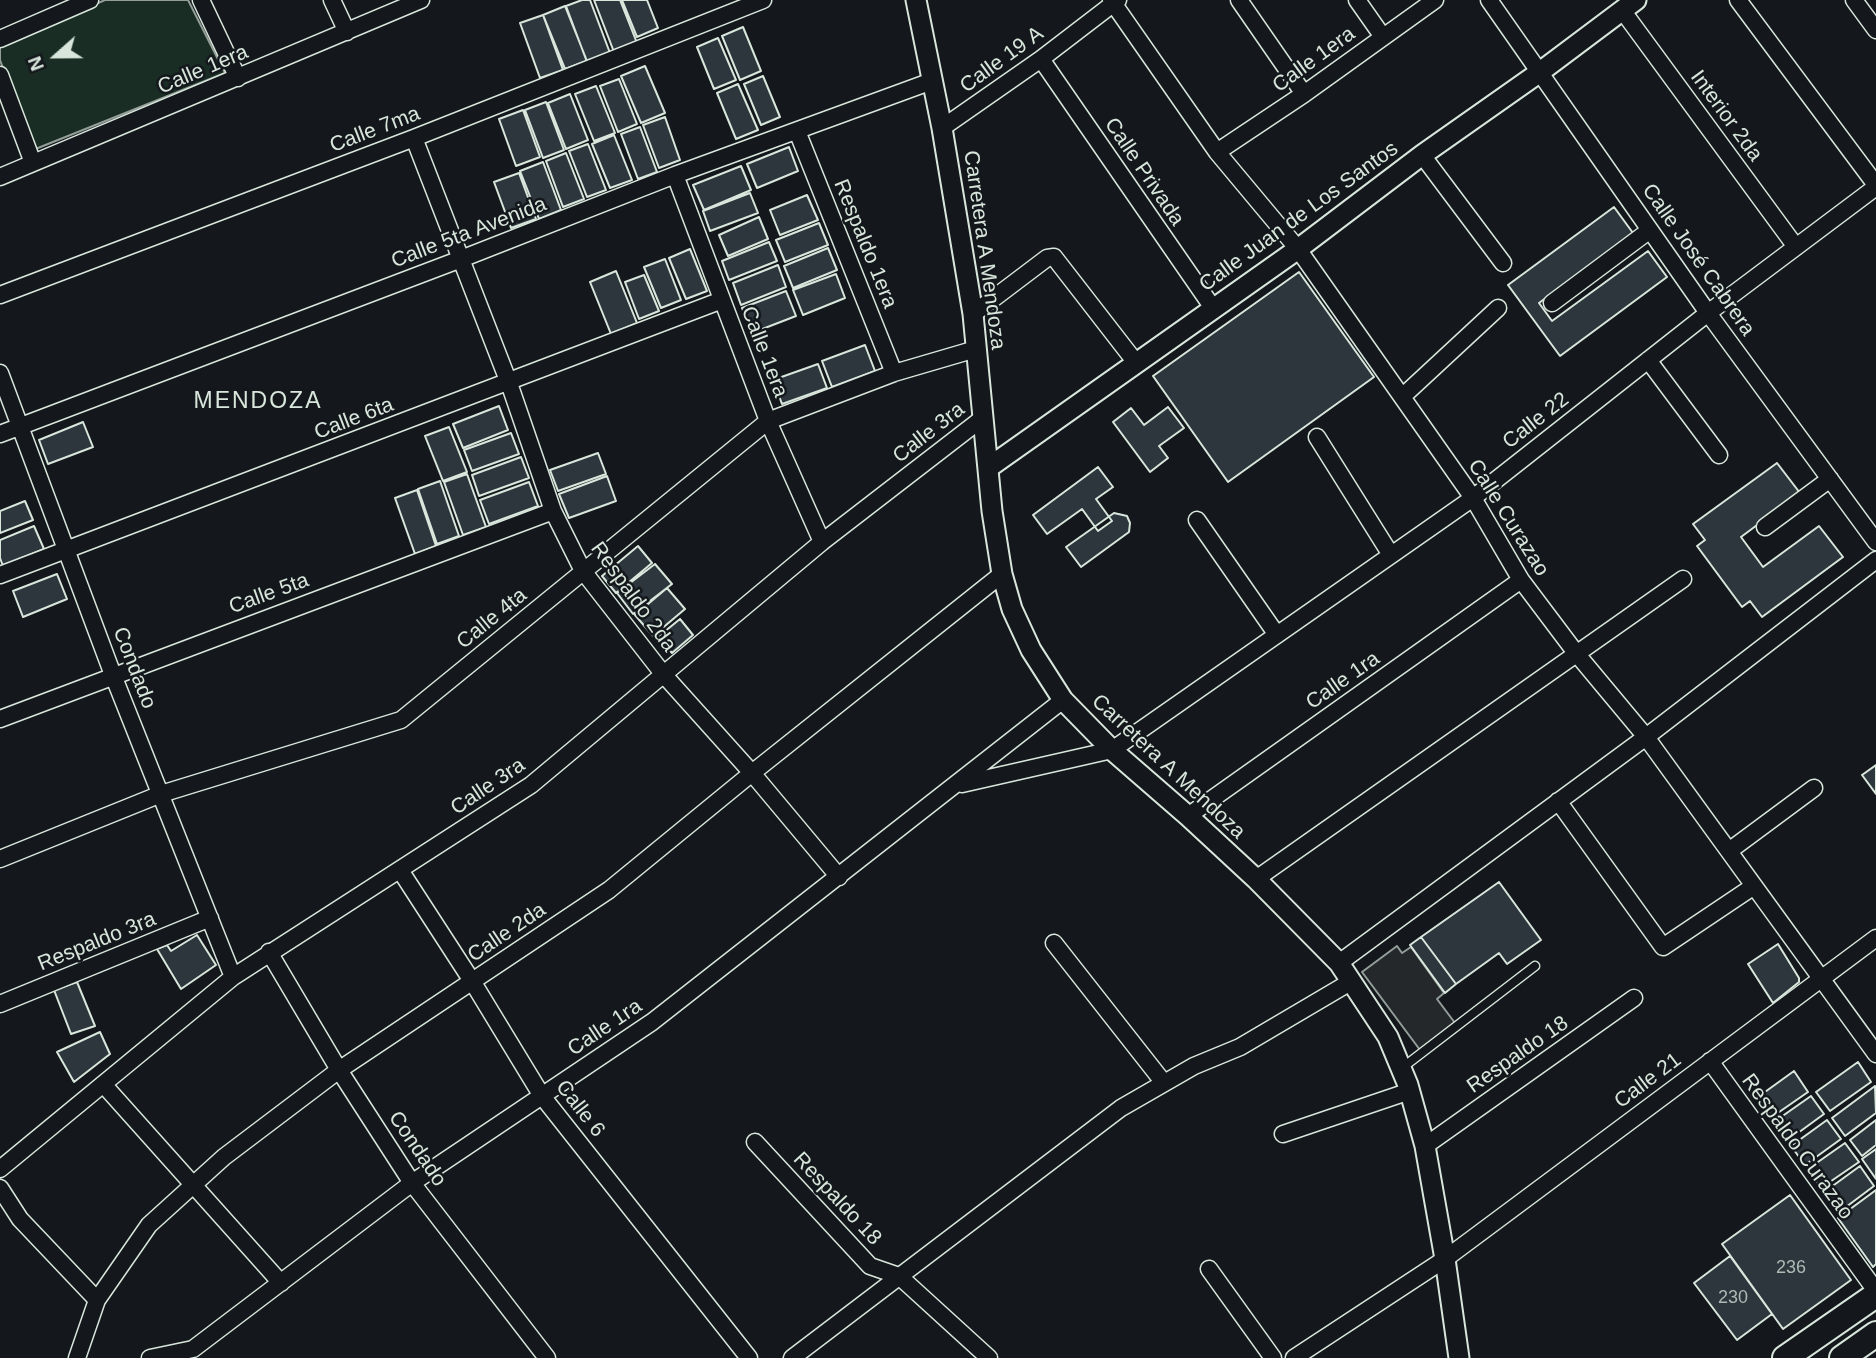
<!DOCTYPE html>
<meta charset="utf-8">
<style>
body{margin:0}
#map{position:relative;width:1876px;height:1358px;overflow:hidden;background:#14181c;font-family:Arial,sans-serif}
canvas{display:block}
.north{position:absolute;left:21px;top:21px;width:70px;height:70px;-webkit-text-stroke:5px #14181c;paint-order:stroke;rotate:249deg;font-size:19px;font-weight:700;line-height:28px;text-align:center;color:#d8e6dc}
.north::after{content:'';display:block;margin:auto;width:24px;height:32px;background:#d8e6dc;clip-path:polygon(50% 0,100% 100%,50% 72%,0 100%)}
</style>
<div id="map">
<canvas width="1876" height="1358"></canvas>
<div class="north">N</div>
</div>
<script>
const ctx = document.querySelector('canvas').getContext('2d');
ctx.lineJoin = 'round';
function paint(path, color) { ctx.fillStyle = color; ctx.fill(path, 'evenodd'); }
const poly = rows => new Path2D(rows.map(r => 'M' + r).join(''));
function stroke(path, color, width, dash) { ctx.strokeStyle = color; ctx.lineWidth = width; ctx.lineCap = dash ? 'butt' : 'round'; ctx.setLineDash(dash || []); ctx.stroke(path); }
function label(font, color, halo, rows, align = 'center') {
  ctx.font = font + ' Arial,sans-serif'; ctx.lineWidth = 5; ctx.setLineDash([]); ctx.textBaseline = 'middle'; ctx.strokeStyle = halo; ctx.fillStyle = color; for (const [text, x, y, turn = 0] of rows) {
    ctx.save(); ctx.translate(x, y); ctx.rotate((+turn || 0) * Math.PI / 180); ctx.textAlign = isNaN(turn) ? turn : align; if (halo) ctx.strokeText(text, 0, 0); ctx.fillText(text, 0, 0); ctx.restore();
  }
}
const green = poly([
 [105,0,188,0,225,73,33,150,0,60,0,45,105,0]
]);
const parking = poly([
 [1397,946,1402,953,1411,947,1444,993,1437,999,1458,1027,1423,1054,1362,972,1397,946]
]);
const building = poly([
 [582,0,590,0,610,53,587,62,566,6,582,0],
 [594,0,620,0,637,43,614,52,594,0],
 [622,0,647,0,658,28,637,37,622,0],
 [565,6,587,61,565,69,543,15,565,6],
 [543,15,563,70,540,78,520,23,543,15],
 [743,27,761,71,740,80,722,36,743,27],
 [718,38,736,80,714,89,697,47,718,38],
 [645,66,665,113,641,123,621,76,645,66],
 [763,76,780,117,761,125,744,84,763,76],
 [619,79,637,124,618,132,600,86,619,79],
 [738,84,758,130,736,139,717,93,738,84],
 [596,86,615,133,594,141,575,94,596,86],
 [570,94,588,140,566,149,548,103,570,94],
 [546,102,564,150,543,158,525,110,546,102],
 [523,110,540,157,516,166,499,119,523,110],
 [665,117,680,160,659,168,643,125,665,117],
 [640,127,657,172,638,179,621,134,640,127],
 [614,135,632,180,610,188,592,144,614,135],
 [588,144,606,190,587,197,569,151,588,144],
 [789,147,798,171,757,188,747,164,789,147],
 [566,153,584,199,563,207,546,161,566,153],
 [543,162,561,210,539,219,520,171,543,162],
 [741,166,751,190,704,210,693,185,741,166],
 [519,173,536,219,511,228,494,182,519,173],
 [750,193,758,213,710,231,703,211,750,193],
 [807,195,818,220,780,235,770,210,807,195],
 [1614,207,1633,233,1539,303,1552,321,1648,251,1667,277,1560,356,1508,285,1614,207],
 [759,217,768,239,728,256,719,235,759,217],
 [819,223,828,245,785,262,776,240,819,223],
 [769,242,777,261,729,280,722,261,769,242],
 [828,248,837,270,793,288,784,266,828,248],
 [690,249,707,291,686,299,669,258,690,249],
 [665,259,681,300,661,308,644,267,665,259],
 [778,265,786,287,741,305,733,283,778,265],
 [616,271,637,323,611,334,590,282,616,271],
 [1299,272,1374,377,1228,482,1153,376,1299,272],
 [836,274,845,298,803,315,793,290,836,274],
 [644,275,659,311,639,319,625,282,644,275],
 [786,291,796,316,752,333,742,308,786,291],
 [865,345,875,371,832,387,822,361,865,345],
 [818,364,827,388,782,404,773,380,818,364],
 [499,406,508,430,463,448,453,424,499,406],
 [1168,407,1184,428,1159,446,1168,458,1150,472,1113,422,1131,408,1144,425,1168,407],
 [83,422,93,447,48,464,39,440,83,422],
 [449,427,467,472,443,481,425,436,449,427],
 [511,433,519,454,472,471,464,450,511,433],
 [598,453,606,474,558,491,550,470,598,453],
 [521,457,529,478,479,496,472,475,521,457],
 [1777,463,1800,493,1741,537,1763,567,1819,526,1843,557,1762,617,1750,601,1742,607,1697,546,1705,540,1693,524,1777,463],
 [1098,467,1113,487,1096,499,1112,521,1098,531,1082,509,1047,534,1033,515,1098,467],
 [467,474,486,527,463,535,444,482,467,474],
 [607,476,616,501,569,518,559,494,607,476],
 [440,481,459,536,437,544,418,489,440,481],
 [529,482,538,506,489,524,480,500,529,482],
 [417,490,436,546,415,554,395,498,417,490],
 [25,501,33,520,0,533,0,511,25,501],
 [1114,513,1127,516,1130,523,1129,532,1081,567,1066,547,1114,513],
 [34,526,44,549,3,566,0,558,0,540,34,526],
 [638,546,652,563,616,593,602,576,638,546],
 [655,564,672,584,633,614,617,593,655,564],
 [57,574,67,599,23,617,13,591,57,574],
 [667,588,685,609,653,636,635,615,667,588],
 [680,619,693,635,672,653,658,637,680,619],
 [1876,765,1876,794,1862,775,1876,765],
 [1499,882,1541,940,1507,964,1499,953,1456,984,1421,937,1499,882],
 [197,935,216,965,181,989,157,949,167,945,171,951,197,935],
 [1421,937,1456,984,1445,993,1410,945,1421,937],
 [1778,944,1799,978,1799,982,1773,1003,1748,964,1778,944],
 [77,982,95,1026,71,1034,54,990,77,982],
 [100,1032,110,1054,74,1082,57,1052,100,1032],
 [1858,1062,1871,1082,1830,1111,1816,1092,1858,1062],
 [1794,1071,1808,1092,1772,1117,1758,1097,1794,1071],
 [1875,1086,1876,1113,1845,1136,1832,1118,1875,1086],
 [1811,1096,1824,1114,1787,1141,1774,1122,1811,1096],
 [1827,1120,1841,1139,1805,1165,1791,1146,1827,1120],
 [1876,1120,1876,1145,1862,1156,1850,1140,1876,1120],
 [1845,1143,1859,1162,1821,1188,1808,1169,1845,1143],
 [1876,1149,1876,1179,1862,1159,1876,1149],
 [1860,1166,1874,1186,1838,1213,1823,1193,1860,1166],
 [1876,1190,1876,1264,1873,1267,1838,1218,1876,1190],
 [1790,1195,1851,1280,1783,1329,1722,1244,1790,1195],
 [1730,1256,1772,1314,1737,1340,1694,1283,1730,1256]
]);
const service = poly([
 [1402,1068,1535,966]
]);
const minor = poly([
 [201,0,238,78],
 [332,0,347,32],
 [1111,0,1217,152,1298,249,1473,498,1521,580,1576,653,1646,737,1876,1054],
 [1239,0,1304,94],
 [1357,0,1383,37],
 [1489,0,1708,313,1876,542],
 [1738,0,1876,185],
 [1854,0,1876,30],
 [1622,10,1796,247],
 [0,39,90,0],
 [1041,59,1213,308],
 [0,75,33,163],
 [942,128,1041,59,1118,0],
 [797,131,894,373],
 [414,138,509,383,553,511,583,571,664,675,752,773,839,877],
 [1217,152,1304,94,1435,0],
 [1422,155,1503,263],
 [675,175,768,421,822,542],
 [0,177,421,0],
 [0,295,414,138,763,0],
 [1552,303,1650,230],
 [973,314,1047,258,1054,257,1137,364],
 [1648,360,1719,455],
 [0,373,113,675,233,977],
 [1402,397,1498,308],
 [0,434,461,259,675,175,932,81],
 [1317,437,1391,555],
 [1197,520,1277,635],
 [1765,527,1830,479],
 [0,575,722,300],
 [0,719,553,511],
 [962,784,1112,750,1473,498,1708,313,1876,187],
 [1558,801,1663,947,1754,886],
 [1188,816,1521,580],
 [1729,851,1814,788],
 [0,859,161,794,401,720,768,421,894,373,976,349],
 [400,870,472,981,542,1096,749,1358],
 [1256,879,1683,579],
 [1054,943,1164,1083],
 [269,952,339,1070,412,1183,547,1358],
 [1339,963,1646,737,1876,560],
 [0,1004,210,918],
 [1710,1061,1876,1291],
 [103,1084,281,1283],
 [1283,1134,1410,1091],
 [755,1142,870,1266,899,1276,989,1358],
 [1425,1146,1634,998],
 [0,1169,233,977,531,785,822,542,984,417],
 [0,1188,20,1219,97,1300],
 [1209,1269,1273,1358],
 [77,1358,97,1300,149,1225,224,1157,339,1070,609,890,752,773,1002,574],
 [150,1358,193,1349,412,1183,652,1022,1063,700],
 [792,1358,1121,1108,1194,1066,1240,1047,1352,981],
 [1294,1358,1445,1259,1876,938]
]);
const tertiary = poly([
 [916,0,942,128,973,314,992,511,1002,574,1012,609,1031,650,1063,700,1112,750,1188,816,1256,879,1339,963,1388,1037,1408,1085,1425,1146,1445,1259,1459,1358],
 [988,468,1298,249,1422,155,1540,72,1636,0]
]);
const primary = poly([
 [1785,1358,1876,1295],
 [1842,1358,1876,1334]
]);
const numberNames = [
 ["236",1791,1268],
 ["230",1733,1298]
];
const streetNames = [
 ["Calle 19 A",1002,60,-36],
 ["Calle 1era",1314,60,-36],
 ["Calle 1era",203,70,-23],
 ["Interior 2da",1726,116,54],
 ["Calle 7ma",375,130,-21],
 ["Calle Privada",1144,172,56],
 ["Calle Juan de Los Santos",1299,217,-36],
 ["Calle 5ta Avenida",469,233,-21],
 ["Respaldo 1era",865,244,68],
 ["Carretera A Mendoza",984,250,82],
 ["Calle José Cabrera",1698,260,55],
 ["Calle 1era",764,352,69],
 ["Calle 6ta",354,419,-21],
 ["Calle 22",1536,421,-38],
 ["Calle 3ra",929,433,-38],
 ["Calle Curazao",1508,518,58],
 ["Calle 5ta",269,594,-20],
 ["Respaldo 2da",633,597,54],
 ["Calle 4ta",492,619,-39],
 ["Condado",134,668,69],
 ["Calle 1ra",1343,681,-35],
 ["Carretera A Mendoza",1168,767,43],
 ["Calle 3ra",488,787,-34],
 ["Calle 2da",507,933,-34],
 ["Respaldo 3ra",97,942,-22],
 ["Calle 1ra",605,1028,-34],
 ["Respaldo 18",1518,1055,-35],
 ["Calle 21",1648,1081,-37],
 ["Calle 6",580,1109,52],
 ["Respaldo Curazao",1797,1147,54],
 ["Condado",417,1149,56],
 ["Respaldo 18",837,1199,47]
];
const neighbourhoodNames = [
 ["MENDOZA",258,402]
];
paint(green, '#1a2d24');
stroke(green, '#939e99', 2);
paint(parking, '#24282b');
stroke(parking, '#939e99', 2);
paint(building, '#2c363c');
stroke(building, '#d8e6dc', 2);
stroke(service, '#d8e6dc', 11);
stroke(minor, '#d8e6dc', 19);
stroke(tertiary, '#d8e6dc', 23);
stroke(primary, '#d8e6dc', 28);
stroke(service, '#14181c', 8);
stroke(minor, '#14181c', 16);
stroke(tertiary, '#14181c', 19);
stroke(primary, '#14181c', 24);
label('18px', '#adbab4', null, numberNames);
label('21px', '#d8e6dc', '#14181c', streetNames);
ctx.letterSpacing = '2px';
label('23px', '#d8e6dc', '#14181c', neighbourhoodNames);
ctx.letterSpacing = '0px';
</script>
